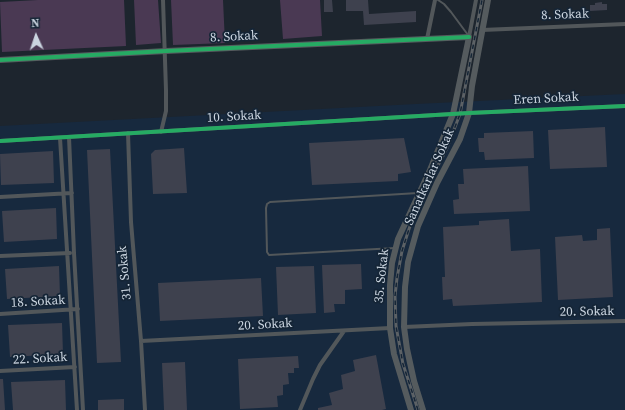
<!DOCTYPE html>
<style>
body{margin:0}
#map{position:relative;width:625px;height:410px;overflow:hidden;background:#1d252e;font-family:"Source Serif 4",serif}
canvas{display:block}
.north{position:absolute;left:16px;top:16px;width:40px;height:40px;-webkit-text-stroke:3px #152536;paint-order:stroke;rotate:357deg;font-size:11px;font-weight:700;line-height:16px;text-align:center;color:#cbd5e0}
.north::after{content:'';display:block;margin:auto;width:14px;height:18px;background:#cbd5e0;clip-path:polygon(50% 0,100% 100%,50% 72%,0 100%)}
</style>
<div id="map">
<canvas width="625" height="410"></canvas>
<div class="north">N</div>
</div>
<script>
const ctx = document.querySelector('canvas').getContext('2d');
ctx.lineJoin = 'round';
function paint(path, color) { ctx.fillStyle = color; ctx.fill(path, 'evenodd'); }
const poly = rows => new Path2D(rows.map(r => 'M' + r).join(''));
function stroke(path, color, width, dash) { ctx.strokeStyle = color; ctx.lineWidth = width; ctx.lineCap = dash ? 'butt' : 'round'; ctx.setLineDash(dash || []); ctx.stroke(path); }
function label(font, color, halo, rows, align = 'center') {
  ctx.font = font + ' "Source Serif 4",serif'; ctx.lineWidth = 3.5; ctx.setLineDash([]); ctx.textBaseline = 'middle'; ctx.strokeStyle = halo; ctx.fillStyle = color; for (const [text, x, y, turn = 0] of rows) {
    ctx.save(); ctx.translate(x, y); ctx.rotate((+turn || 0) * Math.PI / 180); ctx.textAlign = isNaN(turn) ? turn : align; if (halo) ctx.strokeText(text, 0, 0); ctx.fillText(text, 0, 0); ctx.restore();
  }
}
const built = poly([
 [625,94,625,410,0,410,0,126,416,104]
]);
const green = poly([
 [38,0,124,0,126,46,2,52,0,2],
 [134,0,158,0,161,43,136,45],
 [171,0,223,0,225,43,173,45],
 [280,0,320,0,322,36,283,39]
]);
const building = poly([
 [324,0,332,0,333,12,324,12],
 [346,0,368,0,369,14,416,11,416,22,364,25,363,11,346,11],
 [602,2,602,4,607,4,607,10,590,11,590,5,595,5,595,3],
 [605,127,607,167,550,169,548,130],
 [533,131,534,158,485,160,484,152,479,152,478,138,484,138,484,133],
 [404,138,411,172,398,174,398,181,312,185,309,143],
 [184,148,187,193,153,194,151,154,155,150],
 [110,149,121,362,97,363,87,150],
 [53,151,54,183,1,185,0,154],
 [528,166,530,211,454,214,453,200,459,199,458,184,464,184,463,169],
 [56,208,57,239,4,242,2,211],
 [509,219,511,251,540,249,542,302,453,306,452,299,443,300,442,277,445,277,443,227,479,225,479,221],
 [610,228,613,297,558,300,555,237,582,235,583,241,597,240,597,229],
 [361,264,362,289,345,290,345,304,334,304,335,312,324,313,322,265],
 [59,266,60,296,7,299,5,269],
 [314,266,316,313,278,315,276,267],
 [261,278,263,316,160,321,158,283],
 [62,323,63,354,10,357,8,325],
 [376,355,386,409,382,410,318,410,318,408,332,405,329,393,343,389,341,375,355,371,353,360],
 [298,356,299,368,294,368,294,373,288,373,289,384,283,385,283,395,277,396,278,407,240,409,238,359],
 [185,362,187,410,164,410,162,363],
 [0,379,3,379,5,410,0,410],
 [65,380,66,410,13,410,11,382],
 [124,399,124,410,98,410,98,400]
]);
const lane = poly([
 [438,0,444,4,451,12,468,35],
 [395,248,269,255,267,252,266,208,267,204,270,202,418,193]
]);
const street = poly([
 [482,30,625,24],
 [469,37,476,0],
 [427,39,435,0],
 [161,132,166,111,166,90,163,0],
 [128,133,131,222,141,341,145,410],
 [69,137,74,253,83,410],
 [60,138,77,410],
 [0,141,469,113,625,106],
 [0,197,72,193],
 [0,256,70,253],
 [0,314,78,309],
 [404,327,472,324,625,321],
 [141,341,390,328],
 [0,371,75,367],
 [300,410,313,379,320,365,344,331]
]);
const secondary = poly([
 [0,60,166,51,469,37,453,114,430,170,398,239,392,263,390,285,390,328,394,354,411,410],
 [423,410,414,381,407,349,404,327,405,287,408,262,418,226,437,183,460,139,469,113,472,86,488,0]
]);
const rail = poly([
 [418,410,403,364,396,326,395,296,397,278,402,251,408,232,417,206,447,148,460,114,482,0]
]);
const cycleway = poly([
 [0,60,166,51,469,37],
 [0,141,469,113,625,106]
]);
const streetNames = [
 ["8. Sokak",565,15,-2],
 ["8. Sokak",234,37,-3],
 ["Eren Sokak",546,99,-3],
 ["10. Sokak",234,117,-3],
 ["Sanatkarlar Sokak",430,177,-66],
 ["31. Sokak",125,273,-95],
 ["35. Sokak",382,276,-84],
 ["18. Sokak",38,302,-3],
 ["20. Sokak",587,312,-1],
 ["20. Sokak",265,325,-3],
 ["22. Sokak",40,359,-3]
];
paint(built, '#17293e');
paint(green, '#4a3953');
paint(building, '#3e414e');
stroke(lane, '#52575a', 2);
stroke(street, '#52575a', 4);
stroke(secondary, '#555b5e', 6);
stroke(rail, '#5c6165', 3);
stroke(rail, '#152536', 1.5, [4.5]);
stroke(cycleway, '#26ab63', 4);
label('13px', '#cbd5e0', '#152536', streetNames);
</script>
